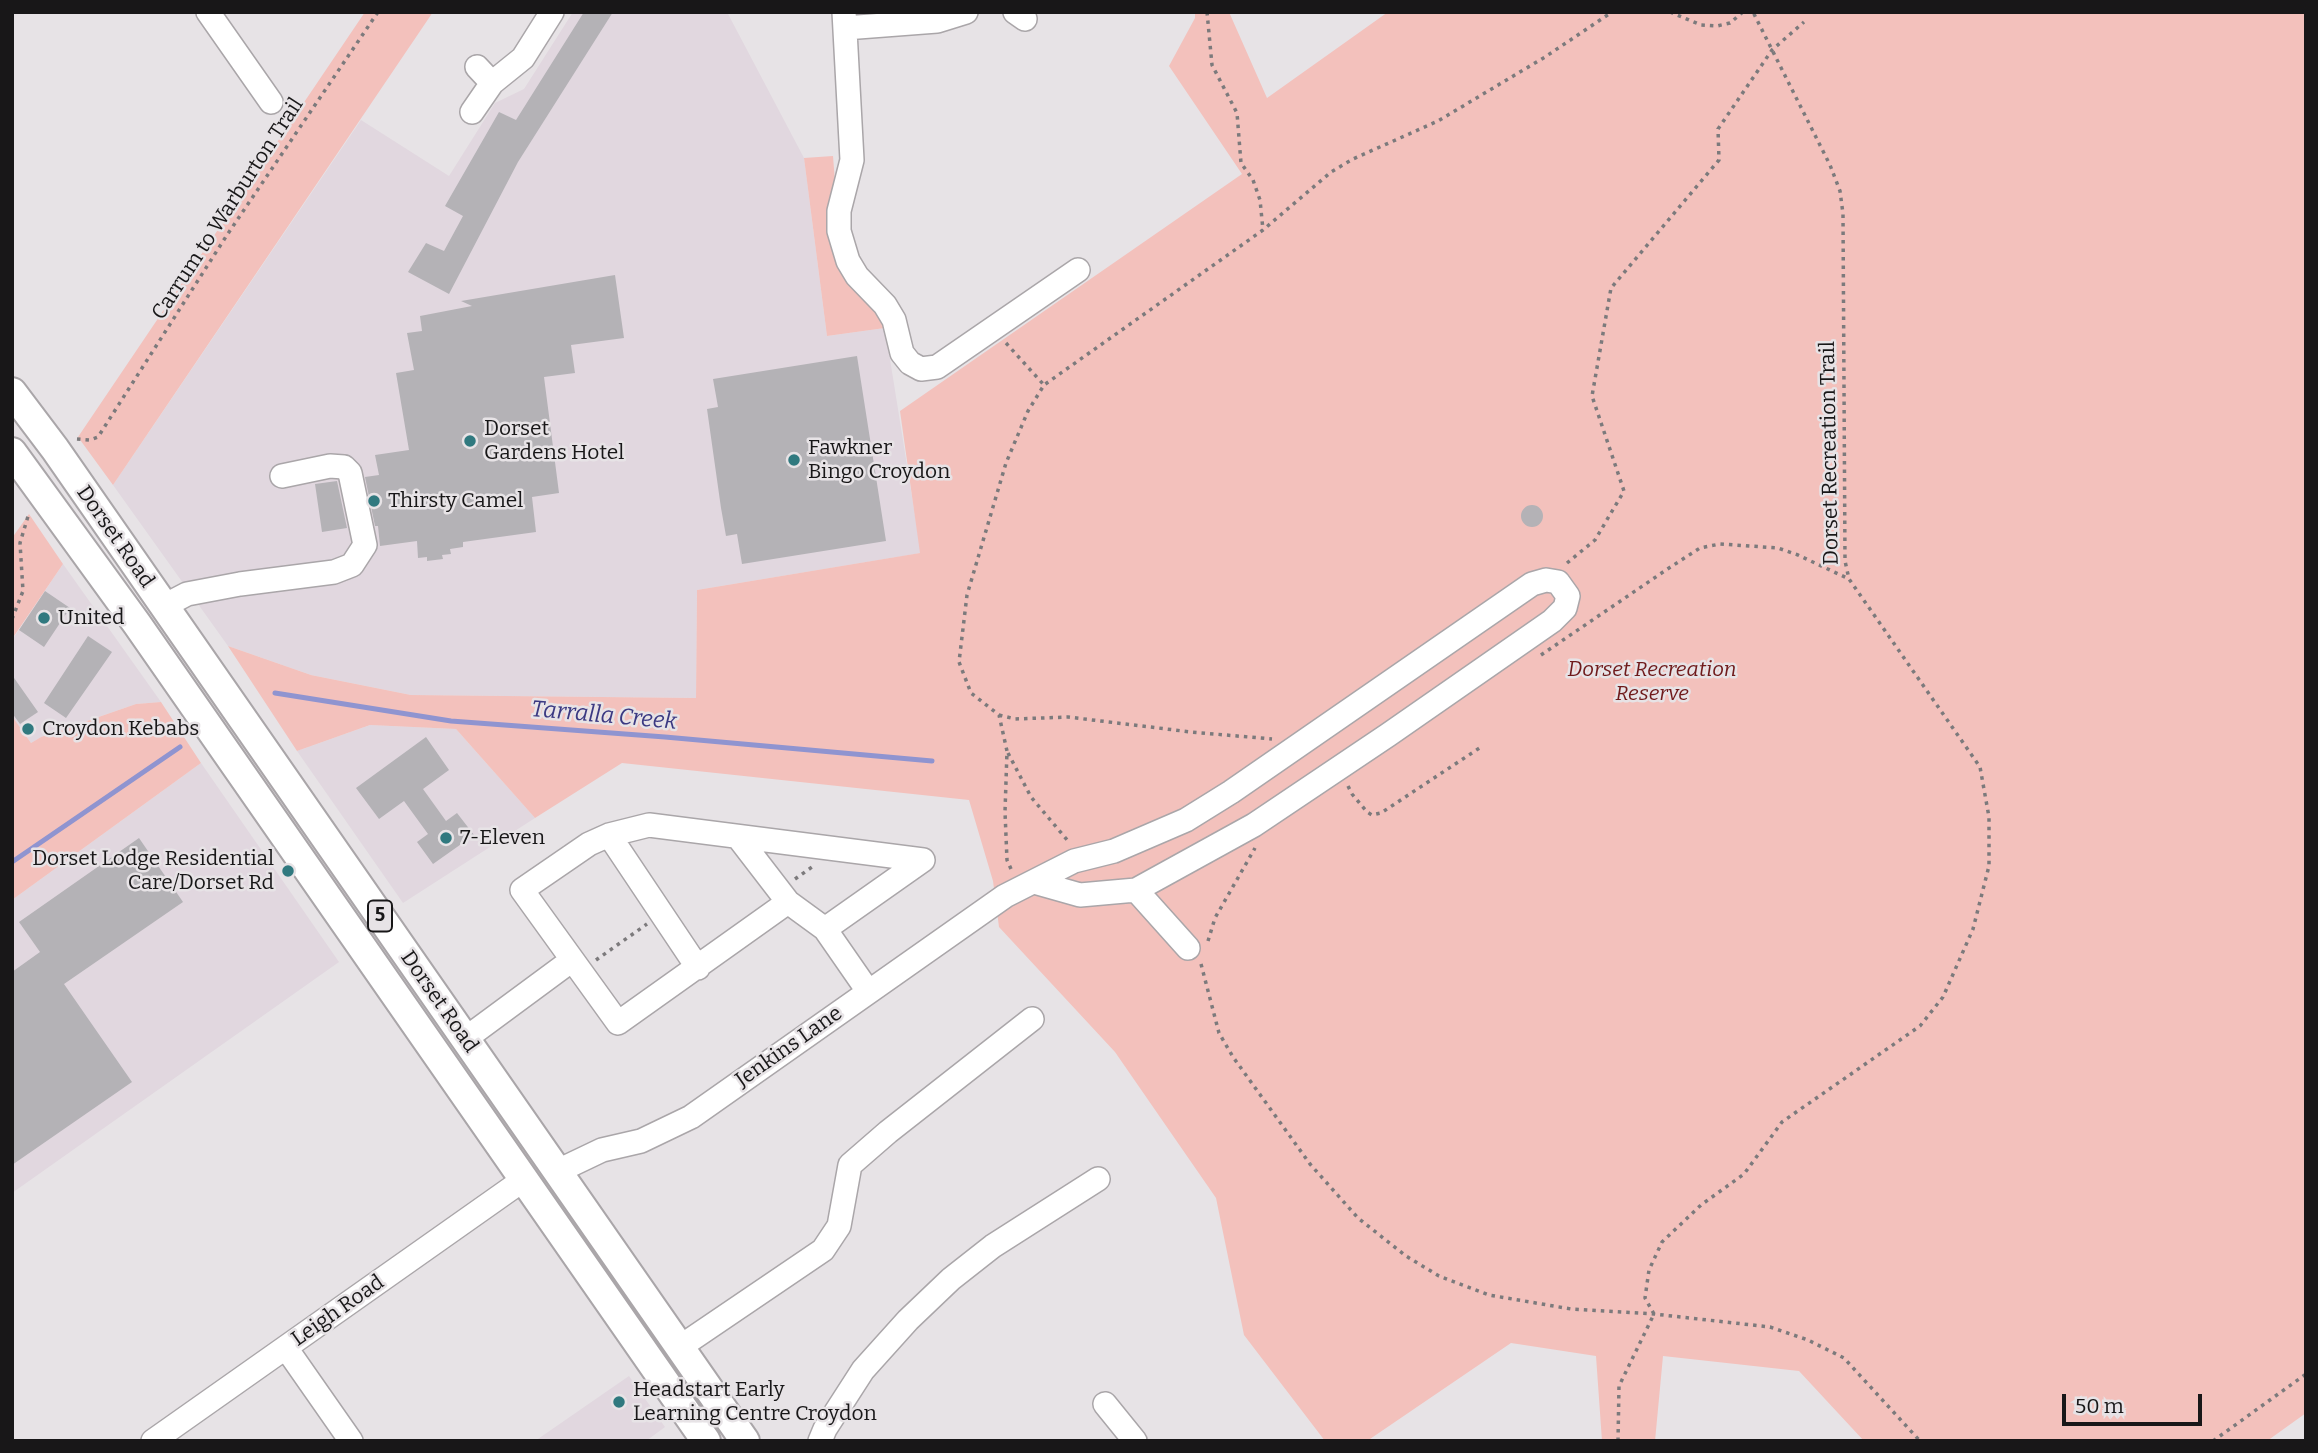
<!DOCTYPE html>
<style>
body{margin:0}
#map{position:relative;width:2318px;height:1453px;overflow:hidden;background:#e7e3e6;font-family:Bitter,serif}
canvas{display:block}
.frame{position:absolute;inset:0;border:14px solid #181718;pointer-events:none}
.scale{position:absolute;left:2062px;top:1394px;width:140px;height:32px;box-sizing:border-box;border:4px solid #181718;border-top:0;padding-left:9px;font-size:21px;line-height:24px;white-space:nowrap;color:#181718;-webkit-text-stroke:5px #e7e3e6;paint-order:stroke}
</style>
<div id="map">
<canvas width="2318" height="1453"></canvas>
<div class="frame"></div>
<div class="scale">50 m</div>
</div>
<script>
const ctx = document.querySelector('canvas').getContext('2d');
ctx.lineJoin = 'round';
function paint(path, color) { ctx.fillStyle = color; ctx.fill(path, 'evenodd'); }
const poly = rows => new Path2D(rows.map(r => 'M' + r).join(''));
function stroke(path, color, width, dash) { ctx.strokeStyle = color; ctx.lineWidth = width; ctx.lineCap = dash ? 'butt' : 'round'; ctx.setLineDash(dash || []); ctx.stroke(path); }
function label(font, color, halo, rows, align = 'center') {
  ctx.font = font + ' Bitter,serif'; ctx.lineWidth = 5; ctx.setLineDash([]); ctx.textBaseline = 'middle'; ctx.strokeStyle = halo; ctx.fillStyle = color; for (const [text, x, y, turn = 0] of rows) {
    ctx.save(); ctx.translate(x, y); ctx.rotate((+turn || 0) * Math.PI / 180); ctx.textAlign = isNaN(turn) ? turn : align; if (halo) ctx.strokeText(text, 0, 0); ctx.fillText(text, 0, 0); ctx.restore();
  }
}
const built = poly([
 [573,12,727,12,804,158,827,336,885,328,921,553,697,590,696,698,411,695,311,675,228,646,113,485,361,120,449,176,495,103,524,89],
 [63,564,161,702,136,704,41,737,31,743,12,716,12,640],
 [370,725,456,729,535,818,403,903,297,751],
 [201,763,339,962,12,1193,12,900],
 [629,1376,665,1427,646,1441,535,1441]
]);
const green = poly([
 [365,12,433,12,113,485,78,437],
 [1195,12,1229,12,1267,98,1388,12,2306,12,2306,1413,2267,1441,1864,1441,1799,1371,1663,1356,1655,1441,1602,1441,1596,1356,1511,1343,1367,1441,1325,1441,1244,1335,1216,1198,1115,1052,999,927,993,881,969,800,622,763,535,818,456,729,370,725,297,751,228,646,311,675,411,695,696,698,697,590,920,553,900,411,1242,174,1169,66,1195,18],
 [833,156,835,182,829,219,885,328,827,336,804,158],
 [29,514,63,564,12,639,12,538],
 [161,702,201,763,12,900,12,716,31,743,41,737,136,704]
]);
const stream = poly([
 [275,693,451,721,665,737,932,761],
 [12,862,180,747]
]);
const building = poly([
 [584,12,613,12,518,162,449,294,408,272,426,243,444,251,463,216,445,206,499,112,516,120],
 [615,275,624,338,571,345,575,373,544,377,559,493,532,497,536,532,463,542,463,547,450,549,451,554,442,555,443,559,427,561,427,557,418,558,417,541,380,546,378,526,375,526,365,477,379,475,375,455,409,450,396,373,414,370,407,333,422,331,420,316,472,306,461,301],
 [857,356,886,541,742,564,737,534,726,536,721,508,707,409,718,407,713,379],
 [337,481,347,528,322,532,315,484],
 '1521 516a11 11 0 1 1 22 0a11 11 0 1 1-22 0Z',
 [45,591,70,608,44,647,19,630],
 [88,636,112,652,66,718,44,703],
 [12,675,38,712,20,724,12,713],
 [426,737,449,770,423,789,446,821,457,813,474,835,433,864,417,842,428,834,404,801,379,819,356,788],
 [139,838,183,902,64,984,132,1082,12,1165,12,972,40,952,19,922]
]);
const path = poly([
 [1207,12,1212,65,1237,113,1241,163,1253,180,1260,200,1263,230],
 [1670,12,1701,25,1717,26,1730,23,1743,12],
 [1006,343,1044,385],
 [77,439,90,440,98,437,227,235,378,12],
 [1567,563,1595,540,1624,491,1592,396,1611,288,1719,160,1718,129,1772,50,1804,22],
 [12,619,23,591,20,543,29,513],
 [1541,655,1669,568,1700,548,1720,544,1778,548,1798,555,1849,579],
 [999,715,1015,719,1068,717,1191,732,1272,739],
 [1008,753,1031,797,1068,841],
 [1348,786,1352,794,1367,812,1372,815,1381,813,1481,747],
 [1011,869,1007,860,1005,812,1007,751,999,715,971,693,959,662,967,595,1006,463,1028,411,1044,385,1263,230,1331,172,1353,159,1438,121,1545,57,1612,12],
 [795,879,812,867],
 [1208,941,1215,918,1255,848],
 [596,960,647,924],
 [1201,964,1219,1033,1233,1057,1310,1164,1358,1218,1406,1256,1439,1276,1489,1295,1571,1309,1654,1314,1770,1327,1808,1340,1844,1358,1920,1441],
 [1654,1314,1645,1298,1649,1270,1662,1242,1701,1205,1744,1174,1782,1122,1920,1026,1943,997,1973,929,1989,866,1989,817,1980,767,1849,579,1845,561,1843,214,1840,191,1830,165,1753,12],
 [1618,1441,1619,1386,1654,1314],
 [2213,1441,2306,1374]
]);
const minor = poly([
 [208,12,271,102],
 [844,12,852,160,839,211,839,231,848,261,857,276,885,305,894,320,902,353,910,363,921,369,937,367,1078,270],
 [1015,12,1025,19],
 [845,28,937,21,966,12],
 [492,83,523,58,552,12],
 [472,112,492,83,477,67],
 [164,606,187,594,240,584,334,572,352,565,365,545,350,473,344,467,330,466,282,476],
 [609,835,698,968],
 [738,837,788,902,825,929,868,991],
 [1136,890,1188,948],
 [788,902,618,1023,522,890,589,844,609,835,649,825,923,860,825,929],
 [465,1039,572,960],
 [558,1171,602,1150,641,1141,691,1117,1005,896,1074,861,1114,851,1186,820,1231,792,1532,584,1546,580,1558,582,1568,596,1565,608,1552,621,1388,735,1254,825,1136,890,1080,895,1034,882],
 [680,1347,823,1250,839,1226,850,1165,888,1132,1032,1019],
 [286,1348,351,1441],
 [1105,1404,1135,1441],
 [153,1441,523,1180],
 [820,1441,825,1429,863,1370,908,1320,951,1279,993,1246,1098,1179]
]);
const major = poly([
 [12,392,55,449,745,1441],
 [12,452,137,624,706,1441]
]);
const markers = [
 [470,441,7,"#30797f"],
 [794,460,7,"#30797f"],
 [374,501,7,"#30797f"],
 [44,618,7,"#30797f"],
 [28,729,7,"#30797f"],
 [446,838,7,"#30797f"],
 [288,871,7,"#30797f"],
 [619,1402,7,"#30797f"]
];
const shields = [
 [380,916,24]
];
const shieldNames = [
 ["5",380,916]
];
const streetNames = [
 ["Carrum to Warburton Trail",228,209,-57],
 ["Dorset Recreation Trail",1830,453,-91],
 ["Dorset Road",115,537,55],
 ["Dorset Road",439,1002,55],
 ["Jenkins Lane",789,1047,-35],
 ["Leigh Road",338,1311,-35]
];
const poiNames = [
 ["Dorset",484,429],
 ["Gardens Hotel",484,453],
 ["Fawkner",808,448],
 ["Bingo Croydon",808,472],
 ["Thirsty Camel",388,501],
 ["United",58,618],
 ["Croydon Kebabs",42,729],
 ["7-Eleven",460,838],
 ["Dorset Lodge Residential",274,859,"right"],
 ["Care/Dorset Rd",274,883,"right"],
 ["Headstart Early",633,1390],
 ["Learning Centre Croydon",633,1414]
];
const parkNames = [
 ["Dorset Recreation",1652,670],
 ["Reserve",1652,694]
];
const waterNames = [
 ["Tarralla Creek",604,716,5]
];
paint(built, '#e1d7df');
paint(green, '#f3c1bc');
stroke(stream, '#8f94d0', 5);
paint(building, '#b4b2b6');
stroke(minor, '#aaa6a9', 26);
stroke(major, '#aaa6a9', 32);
stroke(path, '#7c7a7c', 3.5, [3.5, 5]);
stroke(minor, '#fff', 23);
stroke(major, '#fff', 28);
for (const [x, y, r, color] of markers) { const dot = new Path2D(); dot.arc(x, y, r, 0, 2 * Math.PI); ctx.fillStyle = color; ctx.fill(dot); stroke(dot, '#e7e3e6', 2.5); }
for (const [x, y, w] of shields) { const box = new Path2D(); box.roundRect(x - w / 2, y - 15.5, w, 31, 5); ctx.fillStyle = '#e7e3e6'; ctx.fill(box); stroke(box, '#181718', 2); }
label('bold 19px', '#181718', null, shieldNames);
label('21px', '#181718', '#e7e3e6', streetNames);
label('21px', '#181718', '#e7e3e6', poiNames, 'left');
label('italic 21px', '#6f1a1b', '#e7e3e6', parkNames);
label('italic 23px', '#3b3982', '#e7e3e6', waterNames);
</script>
